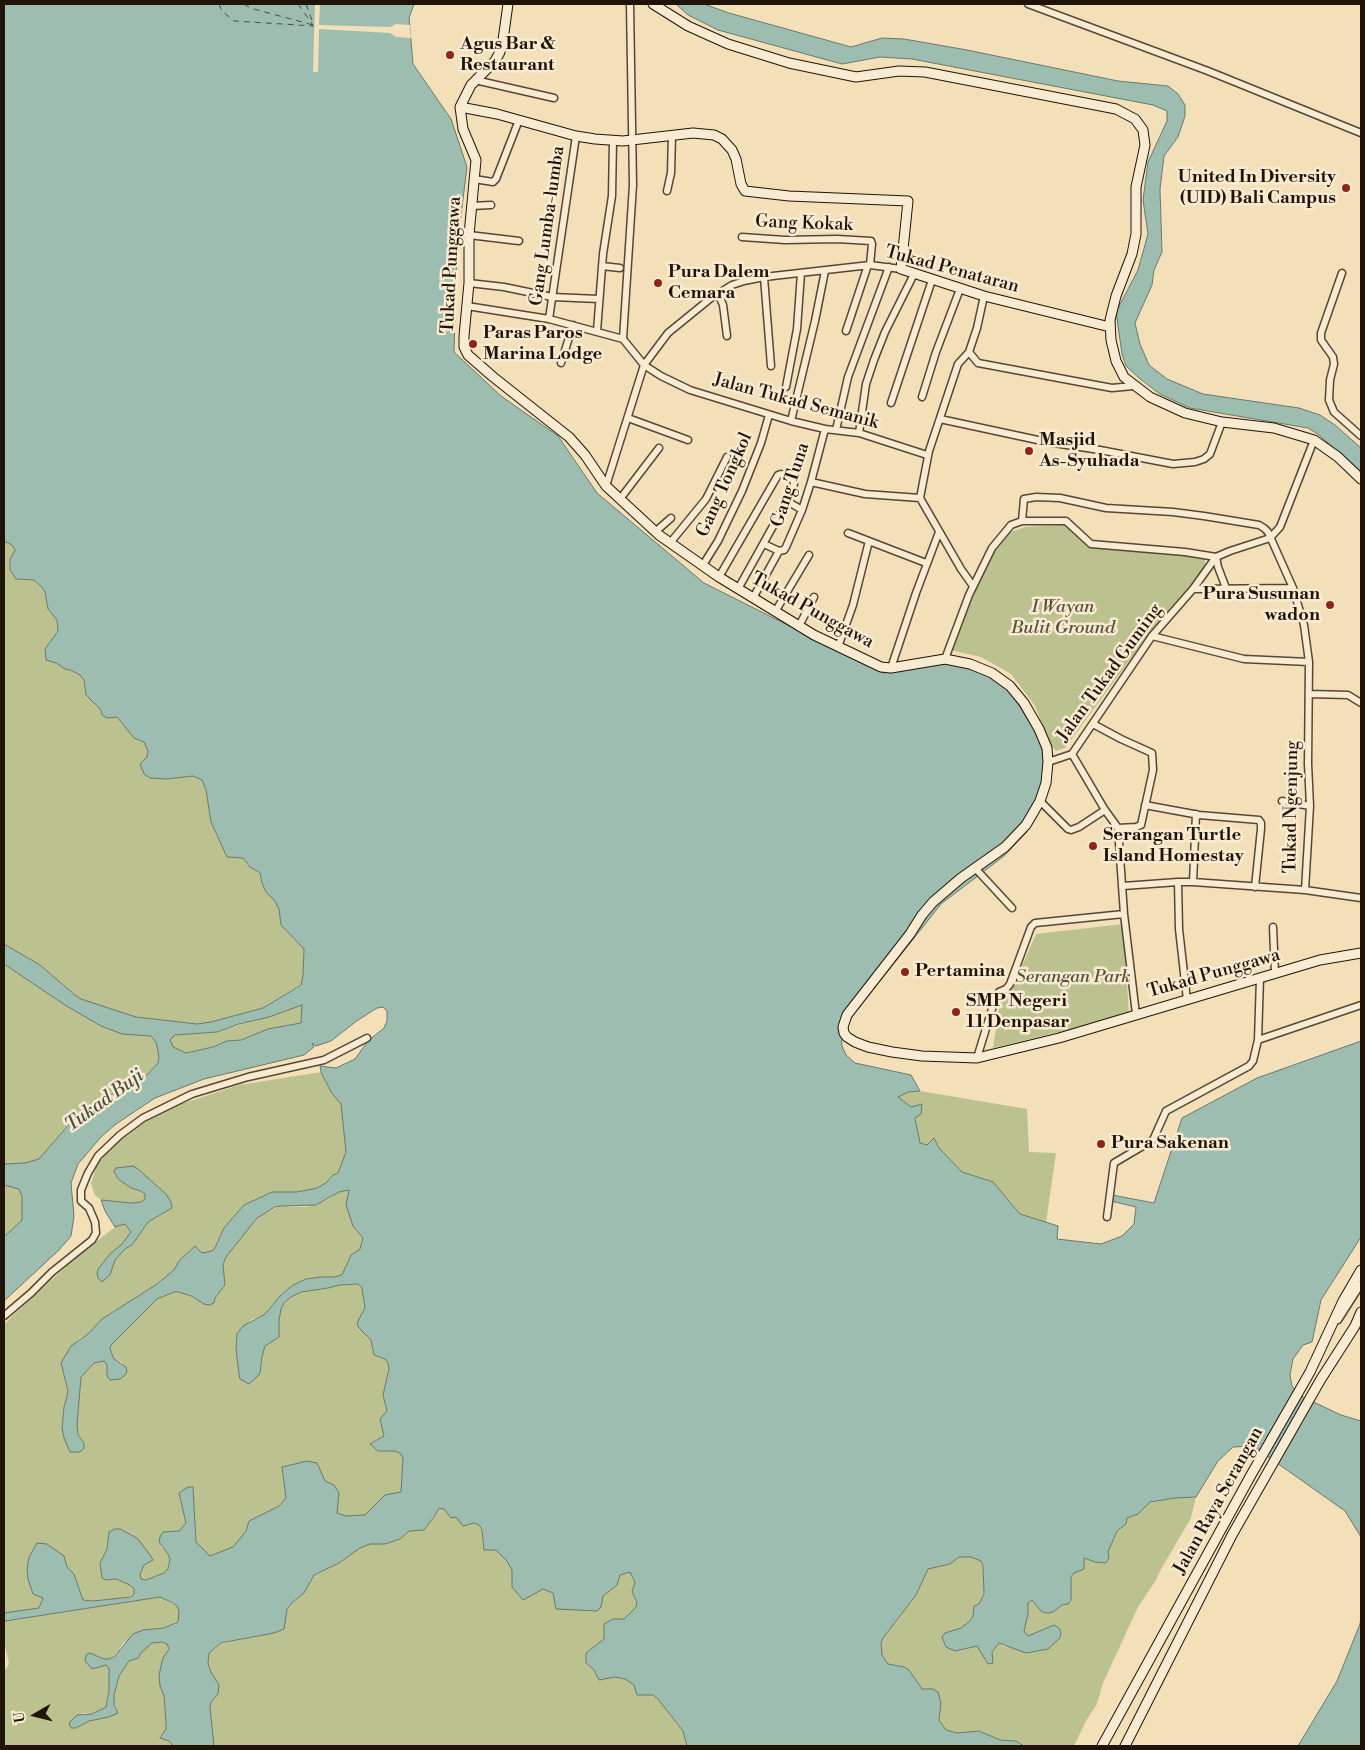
<!DOCTYPE html>
<style>
body{margin:0}
#map{position:relative;width:1365px;height:1750px;overflow:hidden;background:#f4e0b8;font-family:"Libre Bodoni",serif}
canvas{display:block}
.frame{position:absolute;inset:0;border:5px solid #201408;pointer-events:none}
.north{position:absolute;left:10px;top:1690px;width:50px;height:50px;-webkit-text-stroke:4px #f8ebd1;paint-order:stroke;rotate:262deg;font-size:14px;font-weight:700;line-height:20px;text-align:center;color:#201408}
.north::after{content:'';display:block;margin:auto;width:18px;height:22px;background:#201408;clip-path:polygon(50% 0,100% 100%,50% 72%,0 100%)}
</style>
<div id="map">
<canvas width="1365" height="1750"></canvas>
<div class="frame"></div>
<div class="north">U</div>
</div>
<script>
const ctx = document.querySelector('canvas').getContext('2d');
ctx.lineJoin = 'round';
function paint(path, color) { ctx.fillStyle = color; ctx.fill(path, 'evenodd'); }
const poly = rows => new Path2D(rows.map(r => 'M' + r).join(''));
function stroke(path, color, width, dash) { ctx.strokeStyle = color; ctx.lineWidth = width; ctx.lineCap = dash ? 'butt' : 'round'; ctx.setLineDash(dash || []); ctx.stroke(path); }
function label(font, color, halo, rows, align = 'center') {
  ctx.font = font + ' "Libre Bodoni",serif'; ctx.lineWidth = 5; ctx.setLineDash([]); ctx.textBaseline = 'middle'; ctx.strokeStyle = halo; ctx.fillStyle = color; for (const [text, x, y, turn = 0] of rows) {
    ctx.save(); ctx.translate(x, y); ctx.rotate((+turn || 0) * Math.PI / 180); ctx.textAlign = isNaN(turn) ? turn : align; if (halo) ctx.strokeText(text, 0, 0); ctx.fillText(text, 0, 0); ctx.restore();
  }
}
const green = poly([
 [1065,525,1089,547,1125,549,1201,557,1204,559,1206,564,1202,573,1150,633,1065,748,1056,751,1049,743,1035,706,1011,674,981,657,950,650,979,581,994,551,1010,532,1025,527],
 [4,541,12,545,15,550,10,559,16,579,34,580,42,587,45,592,48,609,57,620,58,631,45,649,56,663,65,669,70,669,80,675,84,679,86,695,101,710,107,718,117,717,134,738,144,742,148,751,147,757,167,779,193,776,202,780,206,790,211,822,227,857,243,858,250,867,260,874,262,883,266,892,274,900,279,909,281,925,304,949,303,976,301,984,263,1008,211,1022,197,1024,136,1017,81,999,75,995,40,965,4,944],
 [1123,924,1129,1015,993,1048,1000,1003,1013,987,1036,934],
 [4,964,65,1005,101,1026,114,1031,151,1036,156,1042,159,1056,158,1063,147,1075,114,1093,70,1122,39,1159,25,1163,4,1164],
 [302,1004,302,1023,268,1029,240,1040,227,1041,213,1047,186,1053,172,1047,170,1040,175,1035,217,1032,291,1009],
 [321,1072,331,1092,341,1104,346,1152,338,1173,333,1175,326,1183,317,1188,297,1192,272,1192,244,1205,224,1228,215,1248,212,1251,202,1253,195,1246,179,1261,174,1270,157,1284,102,1319,88,1334,79,1339,61,1363,68,1391,68,1396,64,1407,62,1428,70,1452,80,1452,84,1443,78,1435,77,1425,81,1377,94,1363,105,1361,107,1365,107,1376,123,1363,114,1359,110,1349,111,1345,157,1299,174,1292,184,1293,204,1304,215,1298,225,1285,223,1265,226,1257,244,1233,261,1215,280,1206,306,1207,329,1199,339,1192,349,1190,353,1226,363,1238,360,1249,351,1255,342,1275,334,1277,320,1277,306,1279,293,1285,281,1295,265,1314,251,1320,237,1334,236,1349,239,1374,253,1381,257,1377,260,1373,262,1357,265,1346,279,1337,279,1320,281,1309,284,1304,291,1297,301,1292,328,1288,340,1285,358,1284,362,1287,365,1308,357,1323,359,1328,371,1340,374,1355,385,1359,388,1363,389,1369,383,1395,387,1411,380,1420,384,1436,371,1443,378,1451,395,1451,400,1453,403,1458,401,1492,385,1495,365,1515,346,1516,337,1513,334,1485,325,1481,317,1463,297,1463,282,1467,286,1498,279,1506,249,1521,246,1531,233,1547,210,1557,196,1542,193,1487,179,1493,186,1523,179,1531,163,1532,161,1547,169,1554,170,1559,168,1569,164,1573,146,1580,141,1579,140,1574,142,1570,144,1565,149,1563,138,1539,120,1529,109,1533,107,1549,100,1563,102,1578,106,1580,116,1579,130,1585,134,1589,134,1594,131,1597,93,1601,83,1600,74,1574,67,1567,64,1556,31,1589,33,1594,43,1597,39,1608,4,1614,4,1324,74,1259,115,1227,125,1224,131,1232,122,1244,110,1254,98,1269,110,1275,115,1260,126,1248,132,1245,148,1222,172,1208,166,1194,138,1169,118,1179,131,1188,141,1191,145,1194,145,1199,141,1202,131,1203,101,1200,95,1195,91,1184,97,1164,121,1137,166,1109,239,1085],
 [920,1091,1027,1109,1029,1152,1056,1153,1046,1223,1020,1214,993,1182,962,1172,939,1148,934,1138,926,1145,920,1143,915,1117,922,1104,911,1107,897,1097,908,1092],
 [4,1185,19,1189,22,1196,22,1220,4,1237],
 [1196,1497,1191,1518,1160,1571,1156,1580,1138,1607,1103,1683,1097,1704,1086,1721,1074,1746,1024,1746,1016,1741,1000,1740,979,1731,957,1733,946,1730,939,1720,941,1703,933,1689,922,1689,909,1670,904,1667,888,1664,882,1655,881,1643,883,1638,916,1595,928,1569,950,1564,959,1557,971,1556,981,1561,983,1566,984,1594,979,1604,974,1606,973,1616,970,1621,961,1628,945,1633,955,1651,977,1646,992,1652,999,1643,1005,1647,1054,1625,1028,1636,1024,1631,1028,1614,1027,1603,1032,1599,1042,1612,1053,1612,1062,1605,1071,1600,1071,1577,1084,1558,1108,1552,1117,1531,1126,1524,1127,1518,1138,1514,1150,1502,1175,1498],
 [439,1508,444,1509,456,1517,479,1525,482,1530,484,1549,496,1550,507,1561,512,1570,512,1587,543,1589,601,1607,603,1596,616,1585,620,1575,630,1572,635,1582,632,1592,637,1602,636,1607,624,1619,613,1619,604,1639,586,1653,586,1663,594,1670,599,1679,615,1677,625,1679,634,1685,637,1695,653,1695,658,1699,683,1731,687,1746,214,1746,210,1707,211,1702,218,1694,219,1685,213,1676,208,1663,209,1653,221,1644,274,1633,287,1609,293,1602,304,1593,314,1575,339,1563,360,1548,370,1544,385,1544,400,1539,409,1531,424,1530,434,1518],
 [160,1597,177,1606,180,1617,178,1621,164,1628,143,1630,123,1643,118,1652,109,1659,104,1659,90,1653,106,1665,109,1669,109,1691,106,1707,92,1714,82,1713,81,1726,89,1721,109,1717,117,1709,114,1705,114,1695,119,1676,129,1661,152,1643,162,1642,167,1644,169,1649,163,1658,160,1686,164,1696,166,1729,169,1741,173,1746,4,1746,4,1669,6,1669,9,1664,4,1641,5,1621]
]);
const water = poly([
 [4,4,414,4,409,18,413,64,451,119,467,167,457,247,454,352,501,396,558,436,597,493,704,583,883,673,937,663,969,667,1005,683,1039,738,1049,778,1040,807,1026,833,1004,856,941,904,857,1010,854,1008,848,1016,851,1019,841,1036,842,1046,846,1055,855,1063,911,1075,920,1091,908,1092,898,1097,911,1107,922,1104,921,1114,915,1118,920,1143,927,1145,934,1138,939,1148,962,1172,993,1182,1020,1214,1058,1226,1057,1239,1101,1244,1122,1236,1134,1224,1136,1207,1111,1201,1112,1195,1154,1203,1182,1118,1257,1078,1361,1041,1361,1237,1321,1300,1312,1342,1303,1345,1293,1359,1290,1375,1292,1386,1301,1396,1341,1415,1361,1421,1361,1537,1345,1511,1253,1446,1233,1447,1218,1461,1196,1497,1175,1498,1150,1502,1138,1514,1127,1518,1126,1524,1117,1531,1108,1552,1109,1558,1106,1563,1095,1562,1084,1558,1084,1569,1074,1573,1071,1577,1071,1600,1068,1604,1062,1605,1053,1612,1048,1613,1042,1612,1032,1600,1028,1603,1028,1614,1024,1631,1028,1636,1054,1625,1059,1628,1061,1633,1060,1638,1048,1649,1026,1653,999,1643,992,1652,993,1663,988,1664,977,1646,955,1651,946,1647,942,1637,945,1633,961,1628,970,1621,973,1616,974,1606,979,1604,984,1594,983,1566,981,1561,971,1557,959,1557,950,1564,928,1569,916,1595,883,1638,881,1643,882,1655,888,1664,904,1667,909,1670,922,1689,933,1689,938,1692,941,1703,939,1720,946,1730,957,1733,979,1731,1000,1740,1016,1741,1024,1746,687,1746,683,1731,658,1699,653,1695,637,1695,634,1685,625,1679,615,1677,599,1680,594,1670,586,1663,586,1653,604,1639,604,1624,613,1619,624,1619,636,1607,637,1602,632,1592,635,1582,630,1572,620,1575,617,1585,603,1596,601,1607,597,1611,556,1609,553,1593,543,1589,523,1600,512,1587,512,1570,507,1561,496,1550,484,1550,482,1530,479,1525,474,1523,463,1526,456,1517,451,1518,444,1509,439,1508,434,1517,424,1530,409,1531,400,1539,385,1544,370,1544,360,1548,339,1563,314,1575,304,1593,293,1602,287,1609,284,1629,274,1633,221,1643,209,1653,208,1663,211,1672,219,1685,218,1694,211,1702,210,1707,214,1746,173,1746,169,1741,160,1738,166,1729,166,1723,164,1696,160,1686,159,1675,163,1658,169,1649,167,1644,162,1642,152,1643,141,1653,138,1658,129,1661,119,1676,114,1695,114,1705,118,1713,109,1717,89,1721,76,1728,71,1728,69,1723,77,1715,92,1714,106,1707,109,1691,109,1669,106,1665,92,1669,85,1661,86,1655,90,1653,104,1659,109,1659,115,1656,133,1634,143,1630,164,1628,178,1622,179,1611,177,1606,173,1603,160,1597,5,1621,4,1622,4,1613,39,1608,43,1598,33,1594,28,1579,27,1568,29,1557,37,1543,47,1544,64,1556,67,1567,74,1574,83,1600,93,1601,131,1597,134,1594,134,1589,130,1585,116,1579,106,1580,102,1578,100,1563,107,1549,109,1532,115,1529,120,1529,133,1536,138,1539,150,1555,153,1560,144,1565,142,1570,140,1574,141,1579,146,1580,164,1573,168,1569,170,1559,168,1554,159,1542,160,1537,163,1532,179,1531,186,1523,179,1493,188,1487,193,1487,196,1542,210,1556,233,1547,246,1531,249,1521,279,1506,286,1498,282,1467,307,1461,317,1463,325,1481,334,1485,339,1493,337,1513,346,1516,365,1515,385,1495,401,1492,403,1458,400,1453,395,1451,378,1451,370,1444,384,1436,380,1419,387,1411,383,1395,389,1369,388,1363,385,1359,374,1355,371,1340,359,1328,357,1323,365,1308,362,1288,358,1284,340,1285,328,1288,301,1292,291,1297,284,1303,281,1309,279,1320,279,1337,265,1346,262,1357,260,1373,257,1377,249,1384,240,1379,239,1374,236,1349,237,1334,243,1326,265,1314,281,1295,293,1285,306,1279,320,1277,334,1277,342,1275,351,1255,360,1249,363,1238,353,1226,346,1205,349,1190,339,1192,316,1205,280,1206,275,1207,257,1218,226,1257,223,1265,225,1285,215,1298,214,1303,209,1305,204,1304,191,1296,179,1292,174,1292,157,1299,111,1345,110,1349,114,1359,126,1367,127,1372,124,1376,120,1379,110,1380,107,1376,107,1365,104,1361,94,1363,81,1377,77,1425,78,1435,84,1443,84,1448,80,1452,70,1452,64,1438,62,1428,64,1407,67,1396,68,1391,61,1363,71,1346,88,1334,102,1319,157,1284,174,1270,179,1261,195,1246,202,1253,212,1251,215,1248,224,1228,244,1205,272,1192,297,1192,317,1188,326,1183,333,1175,338,1173,346,1152,341,1104,331,1092,321,1072,320,1066,336,1068,355,1059,368,1041,384,1028,387,1021,387,1011,383,1007,377,1008,358,1020,331,1041,316,1046,312,1043,314,1047,304,1055,204,1079,155,1098,116,1124,102,1136,78,1164,71,1183,74,1216,71,1236,59,1250,4,1301,4,1237,22,1220,22,1196,19,1189,4,1185,4,1164,25,1163,39,1159,70,1123,114,1093,147,1075,158,1063,159,1056,156,1042,151,1036,122,1034,101,1026,65,1005,4,964,4,944,40,965,75,995,81,999,136,1017,197,1024,211,1022,263,1008,301,985,303,976,304,949,281,925,279,909,274,900,266,892,262,883,260,873,250,867,243,858,227,857,211,822,206,790,202,780,193,776,167,779,150,778,144,774,140,764,147,757,148,751,144,742,134,738,117,717,107,718,102,715,101,710,86,695,84,680,80,675,70,670,65,669,56,663,46,660,45,649,58,631,57,620,48,609,45,592,42,587,34,580,16,579,10,570,10,559,15,550,12,545,4,541,4,4],
 [302,1005,301,1023,268,1029,241,1040,227,1041,213,1047,186,1053,173,1047,170,1040,175,1035,217,1032,239,1024,269,1017,302,1005],
 [676,4,704,4,729,13,851,47,882,38,904,39,967,50,1118,81,1168,86,1178,94,1185,105,1185,116,1178,137,1164,156,1160,189,1162,252,1154,270,1152,285,1135,323,1140,344,1149,365,1167,379,1203,394,1299,408,1320,415,1335,425,1361,448,1361,472,1319,435,1308,428,1190,408,1160,394,1140,379,1126,366,1122,354,1116,312,1138,270,1148,234,1143,200,1148,162,1167,121,1167,111,1153,105,912,59,880,57,842,64,718,30,688,15,676,4],
 [133,1166,138,1169,166,1194,171,1202,172,1208,148,1222,132,1245,126,1248,115,1260,110,1275,102,1282,98,1278,97,1274,98,1269,110,1254,122,1244,131,1232,125,1224,115,1227,105,1211,101,1200,131,1203,141,1202,145,1199,145,1194,141,1191,131,1188,118,1179,114,1171,116,1168,133,1166],
 [1361,1616,1361,1746,1298,1746,1337,1681,1360,1624,1361,1616]
]);
const pier = poly([
 [315,4,320,4,319,25,390,27,396,24,410,25,411,38,396,37,390,33,319,29,318,72,313,72]
]);
const ferry = poly([
 [219,4,222,11,234,21,314,26],
 [244,4,250,8,313,25],
 [298,4,313,25],
 [306,4,313,23]
]);
const street = poly([
 [1028,4,1208,71,1361,133],
 [475,80,554,98],
 [474,179,493,182,496,179,519,120],
 [667,191,671,173,672,135],
 [471,206,491,205],
 [469,235,519,241],
 [742,237,785,240,837,239,871,241,872,244,870,265],
 [602,266,620,268],
 [1342,273,1321,333,1321,340,1333,357,1334,364,1330,380,1329,400,1334,412,1361,436],
 [764,277,771,366],
 [469,283,504,287,552,297,599,299],
 [718,293,723,305,727,336],
 [467,306,549,319,623,339,644,365,661,376,690,390,791,421,825,429,859,433,927,455],
 [549,319,576,136],
 [597,331,603,254,612,196,613,141],
 [846,331,868,265],
 [623,339,633,185,630,4],
 [969,352,978,363,1112,388,1133,386],
 [561,363,573,325],
 [786,387,797,329,801,273],
 [922,397,936,352,960,289],
 [891,403,932,280],
 [628,418,688,440],
 [940,419,1047,442,1100,450,1173,464,1195,462,1204,459,1210,454,1222,422],
 [791,421,815,321,825,271],
 [836,430,848,377,889,267],
 [859,433,866,384,874,360,885,332,914,274],
 [811,482,865,494,920,498],
 [606,486,644,365,668,333,711,298,732,285,744,281,764,277,870,265,901,269],
 [620,499,659,448],
 [787,501,802,510],
 [1022,521,1024,499,1036,497,1060,498,1106,508,1173,512,1204,516,1259,525,1264,528,1268,532,1293,588,1304,625,1309,662,1308,764,1310,806,1305,890],
 [655,532,671,518],
 [848,533,926,563],
 [670,543,706,499,727,457],
 [764,544,779,551],
 [703,565,718,541,742,491,761,443,769,415],
 [719,577,778,475,781,474,793,480,794,484,787,501,738,589],
 [973,586,961,569,920,498,929,451,958,364,969,352,977,328,984,296],
 [1193,589,1293,588],
 [753,598,779,551,784,550,786,547,802,510,811,482,825,429],
 [775,612,809,555],
 [799,626,814,597],
 [1152,636,1244,659,1309,662],
 [838,647,853,605,869,541],
 [945,659,969,595,992,548,1011,525,1022,521,1066,521,1091,544,1185,552,1216,557,1218,567,1226,588],
 [891,668,916,593,939,532],
 [1309,694,1348,695,1361,703],
 [1093,724,1121,739,1152,753,1153,770,1141,825,1136,827,1118,828],
 [1072,754,1105,810,1118,828,1124,914,1136,1014],
 [1048,762,1072,754,1152,636,1193,589,1216,557,1230,551,1270,538,1280,527,1314,440],
 [1040,801,1068,829,1071,830,1079,827,1105,810],
 [1282,801,1310,806],
 [1145,805,1199,815,1259,820,1261,823,1261,829,1255,887],
 [975,868,1012,908],
 [1178,882,1179,929,1187,1000],
 [1193,882,1196,814],
 [1123,886,1178,882,1193,882,1305,890,1361,898],
 [1273,927,1275,973],
 [1258,1040,1361,1005],
 [977,1058,995,999,999,992,1006,989,1010,984,1031,927,1035,923,1124,914],
 [1107,1217,1114,1163,1153,1140,1166,1111,1249,1066,1253,1061,1258,1040,1260,978],
 [4,1316,31,1293,52,1272,92,1240,96,1233,95,1222,89,1208,81,1201,81,1190,88,1173,98,1156,120,1135,143,1118,192,1094,248,1077,324,1060,367,1038],
 [1338,1320,1361,1284]
]);
const secondary = poly([
 [508,4,503,40,500,52,495,61,471,85,460,107,463,129,476,160,469,235,469,283,464,336,464,347,468,355,492,376,569,437,585,455,606,486,659,535,719,577,814,635,881,667,891,668,945,659,970,664,992,673,1010,686,1024,703,1039,729,1047,748,1048,762,1046,783,1040,801,1026,825,1005,847,961,878,933,902,922,915,910,934,847,1015,843,1027,844,1033,847,1037,855,1042,868,1047,892,1052,922,1056,977,1058,1059,1038,1320,960,1361,953],
 [653,4,688,26,728,44,789,63,856,77,899,71,925,72,1116,109,1135,119,1143,130,1145,145,1136,187,1136,234,1132,254,1116,296,1110,320,1111,340,1116,361,1124,377,1150,397,1185,413,1222,422,1274,428,1314,440,1338,457,1361,479],
 [460,107,497,114,576,136,595,139,623,141,693,133,714,135,722,139,732,150,736,159,741,184,745,191,789,196,908,201,901,269,984,296,1110,327],
 [1102,1746,1251,1475,1310,1372,1343,1301,1361,1270],
 [1125,1746,1232,1535,1321,1379,1355,1326,1361,1312]
]);
const markers = [
 [450,55,5,"#8f2418"],
 [1346,188,5,"#8f2418"],
 [658,283,5,"#8f2418"],
 [473,344,5,"#8f2418"],
 [1029,451,5,"#8f2418"],
 [1330,605,5,"#8f2418"],
 [1093,846,5,"#8f2418"],
 [905,972,5,"#8f2418"],
 [956,1012,5,"#8f2418"],
 [1101,1144,5,"#8f2418"]
];
const poiNames = [
 ["Agus Bar &",460,45],
 ["Restaurant",460,66],
 ["United In Diversity",1336,178,"right"],
 ["(UID) Bali Campus",1336,199,"right"],
 ["Pura Dalem",668,273],
 ["Cemara",668,294],
 ["Paras Paros",483,334],
 ["Marina Lodge",483,355],
 ["Masjid",1039,441],
 ["As-Syuhada",1039,462],
 ["Pura Susunan",1320,595,"right"],
 ["wadon",1320,616,"right"],
 ["Serangan Turtle",1103,836],
 ["Island Homestay",1103,857],
 ["Pertamina",915,972],
 ["SMP Negeri",966,1002],
 ["11 Denpasar",966,1023],
 ["Pura Sakenan",1111,1144]
];
const streetNames = [
 ["Gang Kokak",804,224,2],
 ["Gang Lumba-lumba",548,226,-82],
 ["Tukad Punggawa",452,265,-87],
 ["Tukad Penataran",952,270,15],
 ["Jalan Tukad Semanik",796,402,15],
 ["Gang Tongkol",725,485,-66],
 ["Gang Tuna",791,485,-72],
 ["Tukad Punggawa",812,611,29],
 ["Jalan Tukad Guming",1110,673,-54],
 ["Tukad Ngenjung",1292,807,-89],
 ["Tukad Punggawa",1214,974,-16],
 ["Jalan Raya Serangan",1219,1501,-61]
];
const parkNames = [
 ["I Wayan",1063,608],
 ["Bulit Ground",1063,629],
 ["Serangan Park",1073,978]
];
const waterNames = [
 ["Tukad Buji",105,1101,-36]
];
paint(green, '#bbc28f');
paint(water, '#9cbdb0');
stroke(water, '#6a796d', 1);
paint(pier, '#f4e0b8');
stroke(ferry, '#4b4f43', 1, [6, 5]);
stroke(street, '#554734', 9);
stroke(secondary, '#201408', 11);
stroke(street, '#f8ebd1', 6);
stroke(secondary, '#f8ebd1', 9);
for (const [x, y, r, color] of markers) { const dot = new Path2D(); dot.arc(x, y, r, 0, 2 * Math.PI); ctx.fillStyle = color; ctx.fill(dot); stroke(dot, '#f8ebd1', 2); }
label('bold 18px', '#201408', '#f8ebd1', poiNames, 'left');
label('18px', '#201408', '#f8ebd1', streetNames);
label('italic 18px', '#565137', '#f8ebd1', parkNames);
label('italic 19px', '#4b4f43', '#f8ebd1', waterNames);
</script>
